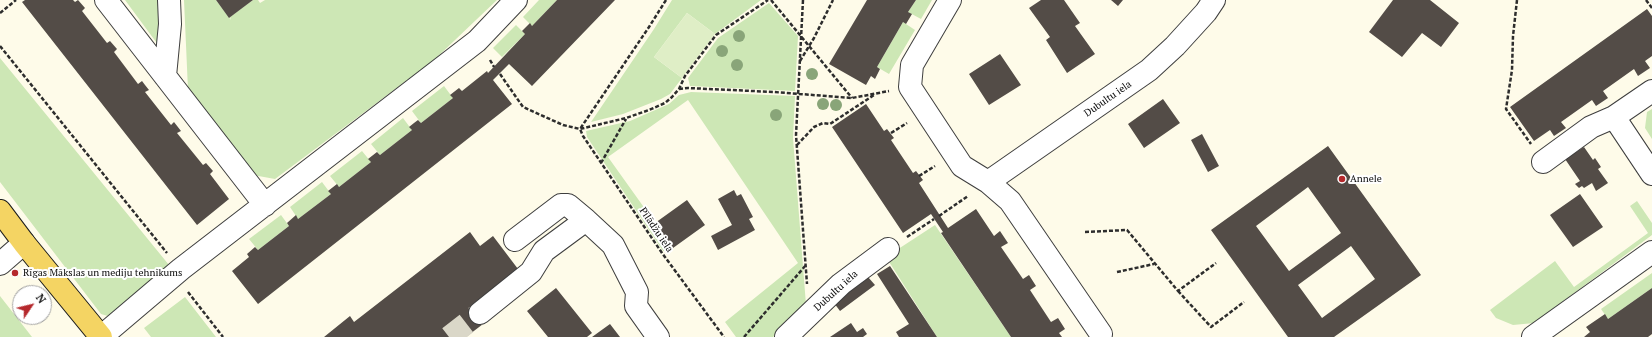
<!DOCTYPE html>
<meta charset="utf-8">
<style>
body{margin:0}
#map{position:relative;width:1652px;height:337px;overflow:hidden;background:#fefbe9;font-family:"PT Serif",serif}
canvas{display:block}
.north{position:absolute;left:12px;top:285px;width:40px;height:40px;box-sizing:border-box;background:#fff;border:1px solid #9d9d9d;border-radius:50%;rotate:55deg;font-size:11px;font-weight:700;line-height:16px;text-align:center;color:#0b0b0b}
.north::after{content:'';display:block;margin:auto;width:14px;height:18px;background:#b5282c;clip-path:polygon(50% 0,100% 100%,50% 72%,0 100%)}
</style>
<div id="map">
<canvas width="1652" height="337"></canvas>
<div class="north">N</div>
</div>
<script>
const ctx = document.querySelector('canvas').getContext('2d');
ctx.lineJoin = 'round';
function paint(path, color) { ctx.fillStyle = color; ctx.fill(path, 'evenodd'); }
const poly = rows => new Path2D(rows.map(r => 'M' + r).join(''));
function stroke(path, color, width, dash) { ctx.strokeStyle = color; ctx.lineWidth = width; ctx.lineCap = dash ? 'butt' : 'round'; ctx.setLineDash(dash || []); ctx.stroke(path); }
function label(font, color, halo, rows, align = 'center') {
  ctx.font = font + ' "PT Serif",serif'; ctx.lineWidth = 4; ctx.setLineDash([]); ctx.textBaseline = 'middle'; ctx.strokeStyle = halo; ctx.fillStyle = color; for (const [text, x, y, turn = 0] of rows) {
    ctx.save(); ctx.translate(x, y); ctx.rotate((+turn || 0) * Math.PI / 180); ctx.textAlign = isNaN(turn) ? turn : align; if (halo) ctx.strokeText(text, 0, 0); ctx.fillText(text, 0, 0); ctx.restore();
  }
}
const green = poly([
 [125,0,159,0,159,46],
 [184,0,216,0,231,20,230,17,253,0,258,0,260,3,265,0,497,0,434,60,275,179,253,175,188,90],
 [539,0,557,0,532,26,523,17],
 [672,0,761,0,715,34,687,13,654,57,682,78,670,94,661,99,623,114,591,122,654,29],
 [916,0,932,0,921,19,908,12],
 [769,3,798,36,795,91,690,86,688,78,718,38],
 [903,22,915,30,889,74,877,67],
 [516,25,525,34,502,57,493,48],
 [0,58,169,265,111,317,101,314,0,182],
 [444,86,453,98,421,123,412,111],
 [691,92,795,96,793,138,806,305,773,337,736,337,725,322,798,263,688,100,608,157,673,248,669,251,663,251,587,137,586,131,630,121,669,104,679,95],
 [1652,109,1652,139,1645,128,1647,112],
 [403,118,412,130,380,155,371,144],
 [362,151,371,162,339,187,330,176],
 [322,182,331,194,298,219,290,207],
 [1637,201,1652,223,1652,235,1534,323,1513,325,1496,318,1490,310,1555,261,1574,287,1648,233,1630,206],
 [281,215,289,226,258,250,249,239],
 [935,225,1011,337,937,337,886,257],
 [1652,273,1652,288,1608,319,1601,309],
 [0,296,32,337,0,337],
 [185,297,216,337,151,337,144,328]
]);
const pitch = poly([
 [687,13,715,34,682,78,654,57]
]);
const building = poly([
 [25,0,73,0,75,2,78,0,85,8,82,11,107,43,110,41,117,49,114,52,138,84,142,81,145,85,149,90,145,92,171,125,174,122,181,131,177,133,203,165,206,163,213,171,210,174,229,199,197,225,22,2],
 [216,0,253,0,229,18],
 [557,0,615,0,532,86,509,64,493,80,512,104,258,304,232,271,249,257,247,254,255,247,258,250,289,226,287,223,296,215,298,219,331,194,328,191,337,184,339,187,371,162,368,159,377,152,380,155,412,130,409,127,414,123,418,120,421,123,453,98,450,95,459,88,462,91,487,71,488,73,525,34,522,31,530,23,532,26],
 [867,0,916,0,908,12,912,14,906,24,903,22,877,67,880,69,875,79,871,76,866,85,829,64],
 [1041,0,1064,0,1080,23,1075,26,1095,54,1067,73,1046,40,1050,37,1029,8],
 [1111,0,1123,0,1118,6],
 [1393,0,1430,0,1459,23,1441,47,1422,33,1402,57,1369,32],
 [1647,9,1652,16,1652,56,1645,61,1650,68,1638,76,1634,69,1603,91,1608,98,1596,106,1592,100,1561,122,1566,128,1554,136,1550,130,1534,141,1510,107],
 [1000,54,1021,85,989,105,969,74],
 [1163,99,1180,123,1144,148,1128,124],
 [866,104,884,131,887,129,894,138,891,140,913,173,916,171,923,180,919,183,948,228,976,209,994,236,1000,231,1008,243,1001,247,1023,279,1029,275,1036,286,1030,290,1051,322,1058,318,1065,329,1059,333,1062,337,1011,337,941,233,943,232,931,214,903,233,832,127],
 [1202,134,1219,166,1208,172,1191,140],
 [1328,146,1421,275,1334,337,1288,337,1211,230],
 [1308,187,1341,233,1289,271,1256,226],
 [1351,246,1375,279,1322,318,1298,285],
 [1584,147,1593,160,1595,158,1601,167,1598,169,1608,183,1596,191,1592,183,1584,188,1582,186,1579,188,1575,184,1580,181,1565,159],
 [734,190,737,196,741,194,753,217,749,219,755,230,718,250,711,236,732,225,718,199],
 [1580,194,1603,227,1573,247,1550,215],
 [687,200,705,225,673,248,655,223],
 [470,232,480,246,493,236,518,269,473,304,487,321,466,337,324,337,350,316,354,322],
 [890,266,937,337,899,337,896,332,909,324,877,274],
 [868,277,875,285,840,311,834,303],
 [556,288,592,333,587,337,548,337,527,311],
 [1652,288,1652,334,1648,337,1584,337,1590,332,1586,327,1605,314,1608,319],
 [851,323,857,332,863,328,867,334,863,337,830,337],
 [610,324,620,337,592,337]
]);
const minorTunnel = poly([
 [449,337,480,313]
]);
const path = poly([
 [666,0,649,27,580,129,583,136,662,253,724,337],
 [771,0,852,98],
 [803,0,796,135,807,284],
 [1517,0,1513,36,1512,70,1506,109,1531,144],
 [1646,0,1652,8],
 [0,13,16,0],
 [0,46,167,253],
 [490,60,494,67],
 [800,61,814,38,833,0],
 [500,74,523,107,563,125,580,129,626,118,649,110,665,103,672,97,679,89,685,76,716,35,768,0],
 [679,89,688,88,774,92,852,98,889,91],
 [891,133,907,123],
 [797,145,814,127,823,123,830,124,874,95],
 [601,163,626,119],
 [919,176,935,166],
 [939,216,968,196],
 [1085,232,1127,230,1178,291,1216,263],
 [907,237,934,219],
 [1117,272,1154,264],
 [1178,291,1211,327,1244,302],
 [188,292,223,337],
 [744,337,806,265]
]);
const minor = poly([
 [106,0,265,205],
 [950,0,912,65,910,87,962,166,988,182,1010,201,1101,334],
 [165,76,170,24,169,0],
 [1614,117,1652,174],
 [1543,162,1591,127,1614,117,1652,91],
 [988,182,1149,70,1175,46,1206,12,1214,0],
 [515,240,561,205,568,205,586,220],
 [0,264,24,243],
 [480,313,531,272,544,251,586,220,613,245,637,292,636,306,658,337],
 [101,337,181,269,477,41,516,0],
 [786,337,841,284,888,249],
 [1533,337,1652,252]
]);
const major = poly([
 [0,211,24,243,101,337]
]);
const trees = [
 [739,36],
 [722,51],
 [737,65],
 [812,74],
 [823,104],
 [836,105],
 [776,115]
];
const markers = [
 [1342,179,4,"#b5282c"],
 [15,273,4,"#b5282c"]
];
const streetNames = [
 ["Dubultu iela",1108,99,-35],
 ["Pīlādžu iela",656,230,56],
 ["Dubultu iela",836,291,-42]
];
const poiNames = [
 ["Annele",1350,179],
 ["Rīgas Mākslas un mediju tehnikums",23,273]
];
paint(green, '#cde7b5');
paint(pitch, '#dfeec6');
paint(building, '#534c47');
stroke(minorTunnel, '#dad7c8', 22, [22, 11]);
stroke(minor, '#3e3e3e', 24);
stroke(major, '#1c1c1c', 24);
stroke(path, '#2d2d2d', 2.5, [4, 2]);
stroke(minor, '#fff', 22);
stroke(major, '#f4d463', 22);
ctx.fillStyle = '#89a579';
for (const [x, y] of trees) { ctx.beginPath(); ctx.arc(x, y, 6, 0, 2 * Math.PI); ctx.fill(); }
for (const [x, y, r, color] of markers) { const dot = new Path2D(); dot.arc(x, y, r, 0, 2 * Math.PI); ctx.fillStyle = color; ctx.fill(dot); stroke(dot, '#fff', 1.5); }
label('10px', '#0b0b0b', '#fff', streetNames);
label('10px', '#0b0b0b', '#fff', poiNames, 'left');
</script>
